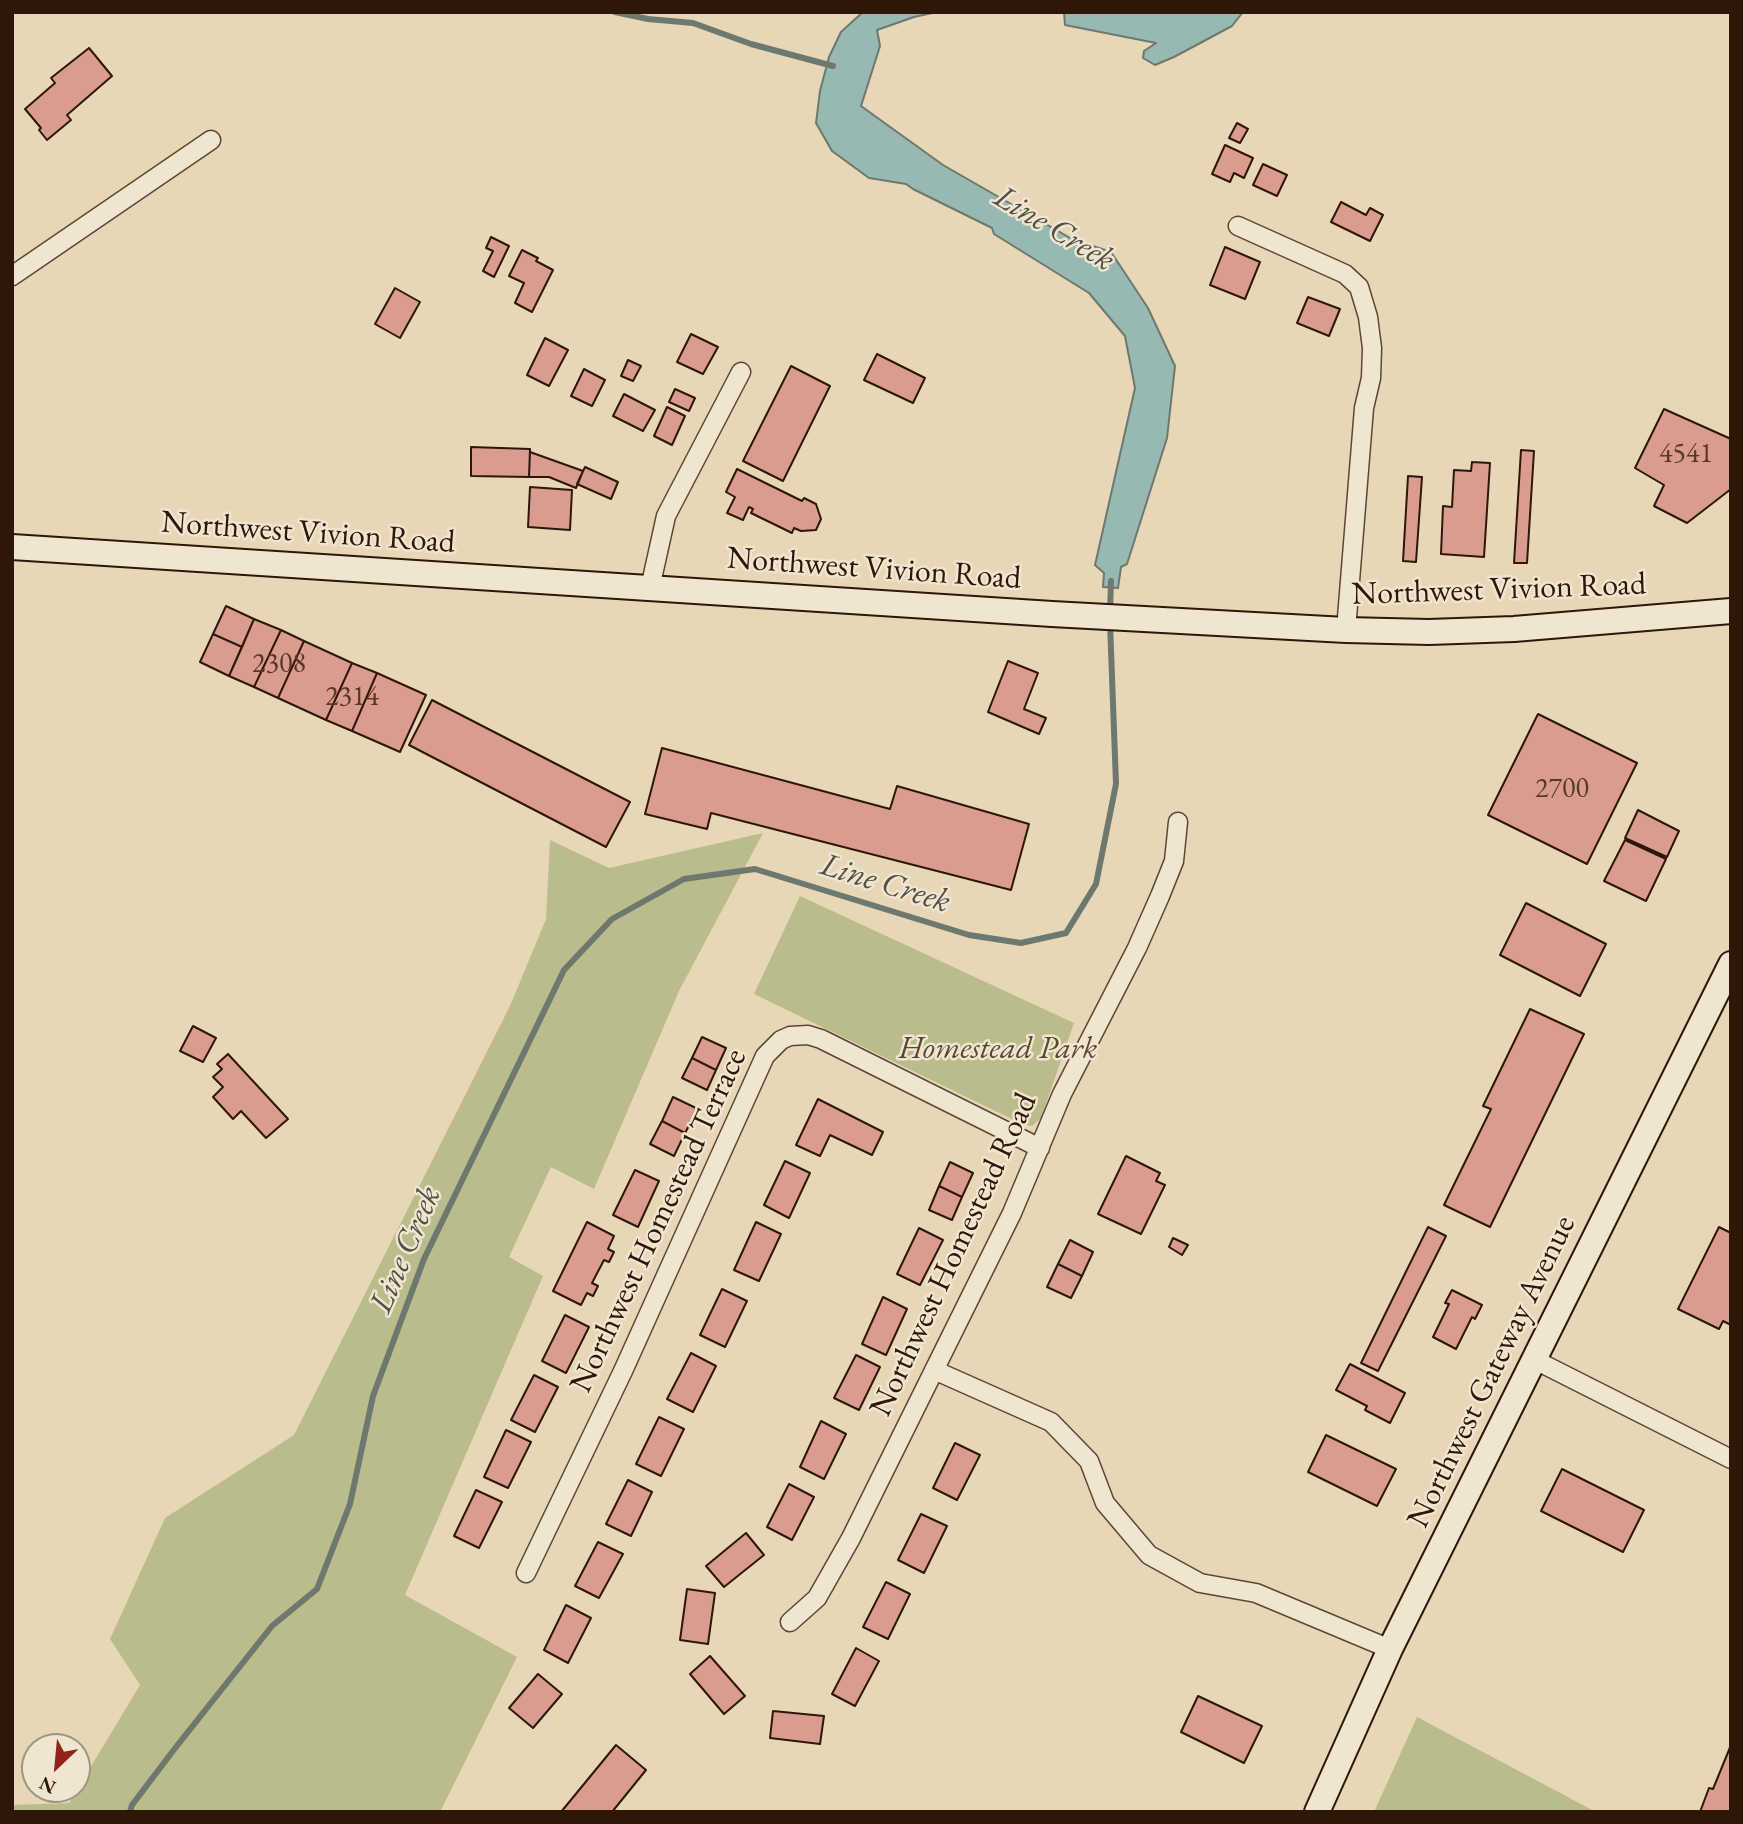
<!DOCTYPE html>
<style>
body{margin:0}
#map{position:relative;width:1743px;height:1824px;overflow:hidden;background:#e7d7b6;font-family:"EB Garamond",serif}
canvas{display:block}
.frame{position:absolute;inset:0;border:14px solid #2e1608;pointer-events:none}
.north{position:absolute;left:21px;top:1733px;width:70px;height:70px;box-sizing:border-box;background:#efe5d0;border:2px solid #a29280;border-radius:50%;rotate:206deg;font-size:19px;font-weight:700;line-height:28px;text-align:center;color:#2e1608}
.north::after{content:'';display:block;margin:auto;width:24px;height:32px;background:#8f2418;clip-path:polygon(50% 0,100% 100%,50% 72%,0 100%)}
</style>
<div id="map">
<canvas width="1743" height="1824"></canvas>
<div class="frame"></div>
<div class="north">N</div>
</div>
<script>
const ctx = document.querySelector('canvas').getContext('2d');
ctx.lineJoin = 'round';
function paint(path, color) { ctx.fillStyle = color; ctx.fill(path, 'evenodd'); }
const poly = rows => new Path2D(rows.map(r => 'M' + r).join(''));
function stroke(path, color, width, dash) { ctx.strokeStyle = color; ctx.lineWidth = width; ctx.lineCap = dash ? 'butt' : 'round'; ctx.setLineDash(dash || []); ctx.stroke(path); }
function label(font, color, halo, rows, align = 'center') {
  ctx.font = font + ' "EB Garamond",serif'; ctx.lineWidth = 5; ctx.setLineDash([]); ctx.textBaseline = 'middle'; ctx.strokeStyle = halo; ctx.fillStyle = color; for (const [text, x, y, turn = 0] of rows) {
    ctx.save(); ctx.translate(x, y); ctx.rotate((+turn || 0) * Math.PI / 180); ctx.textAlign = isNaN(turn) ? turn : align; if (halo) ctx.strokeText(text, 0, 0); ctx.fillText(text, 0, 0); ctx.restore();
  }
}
const green = poly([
 [763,833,679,991,594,1189,551,1167,509,1257,543,1276,405,1595,517,1657,440,1812,12,1812,12,1805,69,1803,140,1685,110,1639,165,1518,294,1435,510,1006,546,919,550,840,609,868],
 [800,896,1074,1023,1041,1118,1032,1126,1024,1125,754,994],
 [1417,1717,1596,1812,1374,1812]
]);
const water = poly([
 [863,12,937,12,914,17,877,30,880,46,861,106,943,165,1072,239,1111,252,1148,308,1175,366,1167,438,1127,564,1121,567,1118,588,1103,587,1104,573,1095,565,1135,388,1125,336,1089,293,994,234,992,228,913,189,906,184,869,178,832,151,816,123,820,91,829,57,841,32,863,12],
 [1064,12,1243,12,1232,26,1174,57,1155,65,1143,58,1144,51,1156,43,1065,25,1064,12]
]);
const stream = poly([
 [615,12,648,19,693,23,751,44,833,66],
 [1110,612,1111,581],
 [130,1812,132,1805,176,1747,272,1626,317,1589,350,1504,373,1396,424,1259,564,970,612,919,684,879,755,869,969,935,1021,943,1066,933,1096,884,1116,784,1110,623]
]);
const building = poly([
 [89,48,112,76,67,115,71,120,47,140,39,130,41,128,25,109,55,83,51,78,89,48],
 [1237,123,1248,129,1240,143,1229,138,1237,123],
 [1225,145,1253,158,1244,178,1234,173,1230,182,1212,174,1225,145],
 [1263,164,1287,175,1277,196,1253,185,1263,164],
 [1341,202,1366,215,1370,208,1383,215,1370,241,1331,222,1341,202],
 [491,237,509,246,494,277,483,271,493,251,486,248,491,237],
 [1225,247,1260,262,1245,299,1210,285,1225,247],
 [522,250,538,258,536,261,553,270,532,312,515,303,524,283,509,276,522,250],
 [395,288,420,302,400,338,375,324,395,288],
 [1308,297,1340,309,1329,336,1297,323,1308,297],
 [691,334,718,347,703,374,677,362,691,334],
 [545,338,568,350,549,386,527,375,545,338],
 [877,354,925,378,913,403,864,380,877,354],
 [628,360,641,366,633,381,621,376,628,360],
 [791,366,830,386,783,481,743,461,791,366],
 [584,369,605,380,592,406,571,396,584,369],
 [675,389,695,398,689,411,669,402,675,389],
 [624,394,655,410,643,431,613,416,624,394],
 [667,407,685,416,672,445,654,436,667,407],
 [1664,409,1731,439,1731,489,1687,523,1654,506,1664,485,1635,468,1664,409],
 [471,447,530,449,529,477,471,476,471,447],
 [1521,450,1534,451,1527,563,1514,563,1521,450],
 [530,452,583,471,576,488,549,477,529,477,530,452],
 [1472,462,1490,463,1484,557,1441,554,1443,506,1452,507,1454,470,1471,471,1472,462],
 [585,467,618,482,611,499,577,484,585,467],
 [737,469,802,501,804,498,816,504,821,519,816,530,801,531,794,528,792,533,751,513,753,509,749,507,743,520,727,513,735,497,726,492,737,469],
 [1408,476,1422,477,1416,562,1403,561,1408,476],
 [530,487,572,490,570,530,528,527,530,487],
 [226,606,254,619,242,647,213,634,226,606],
 [254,619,281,630,254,687,229,676,254,619],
 [281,630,304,641,278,698,254,687,281,630],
 [213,634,242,647,229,676,200,662,213,634],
 [304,641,352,663,326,720,278,698,304,641],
 [1008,661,1038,673,1024,709,1046,718,1039,734,988,712,1008,661],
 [352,663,377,673,352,731,326,720,352,663],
 [377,673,426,695,400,752,352,731,377,673],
 [432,700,630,802,606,847,409,745,432,700],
 [1538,714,1637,763,1587,864,1488,815,1538,714],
 [662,748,890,809,897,786,1029,824,1011,890,711,813,707,829,645,814,662,748],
 [1638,810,1679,831,1667,857,1625,838,1638,810],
 [1625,840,1666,859,1646,901,1604,881,1625,840],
 [1526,903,1606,944,1580,996,1500,955,1526,903],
 [1530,1009,1584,1034,1490,1227,1444,1205,1491,1109,1483,1106,1530,1009],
 [193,1026,216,1038,203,1062,180,1051,193,1026],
 [702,1037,726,1048,716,1070,692,1058,702,1037],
 [228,1054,288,1119,266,1138,241,1111,233,1119,213,1097,223,1087,213,1077,222,1069,217,1064,228,1054],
 [692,1058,716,1070,707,1090,682,1078,692,1058],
 [673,1097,698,1109,685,1133,662,1121,673,1097],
 [818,1099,883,1132,872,1155,830,1135,820,1156,796,1145,818,1099],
 [662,1121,685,1133,674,1156,650,1144,662,1121],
 [1126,1156,1160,1173,1156,1181,1165,1185,1141,1234,1098,1214,1126,1156],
 [785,1161,810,1173,789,1218,764,1205,785,1161],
 [950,1162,973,1173,962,1197,939,1186,950,1162],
 [635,1170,659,1181,638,1227,613,1215,635,1170],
 [939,1186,962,1197,952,1220,929,1210,939,1186],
 [587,1222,614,1236,608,1249,614,1252,609,1262,604,1260,592,1283,598,1286,593,1296,587,1293,581,1305,553,1291,587,1222],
 [756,1222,781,1234,759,1281,734,1270,756,1222],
 [1428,1227,1446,1236,1378,1371,1361,1363,1428,1227],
 [1719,1227,1731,1233,1731,1325,1723,1321,1719,1329,1678,1309,1719,1227],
 [919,1228,943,1240,920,1285,897,1274,919,1228],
 [1173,1238,1188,1245,1182,1255,1169,1247,1173,1238],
 [1070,1240,1093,1252,1082,1276,1058,1264,1070,1240],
 [1058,1264,1082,1276,1071,1298,1047,1287,1058,1264],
 [722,1289,747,1301,725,1347,700,1335,722,1289],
 [1452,1290,1482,1305,1475,1319,1472,1317,1456,1349,1433,1337,1449,1304,1445,1303,1452,1290],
 [883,1297,907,1309,886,1355,862,1344,883,1297],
 [565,1315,589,1327,566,1373,542,1361,565,1315],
 [691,1353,716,1366,693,1412,667,1399,691,1353],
 [856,1355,880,1367,859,1410,834,1398,856,1355],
 [1350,1364,1405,1393,1390,1423,1365,1410,1367,1406,1336,1390,1350,1364],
 [534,1375,558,1387,535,1432,511,1420,534,1375],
 [659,1417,684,1429,661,1476,636,1464,659,1417],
 [821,1421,846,1434,824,1479,800,1467,821,1421],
 [506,1430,531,1442,508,1488,484,1477,506,1430],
 [1326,1435,1396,1469,1377,1506,1308,1472,1326,1435],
 [955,1443,980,1455,957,1500,933,1488,955,1443],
 [1562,1469,1644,1510,1623,1552,1541,1511,1562,1469],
 [628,1480,652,1492,631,1536,606,1524,628,1480],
 [789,1484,814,1497,792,1540,767,1527,789,1484],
 [476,1490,502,1502,479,1548,454,1536,476,1490],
 [921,1514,947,1526,924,1573,898,1560,921,1514],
 [746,1533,764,1555,724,1587,706,1566,746,1533],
 [598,1542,623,1554,599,1598,575,1586,598,1542],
 [886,1582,910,1594,888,1639,863,1627,886,1582],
 [687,1589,715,1593,708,1644,680,1640,687,1589],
 [566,1605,591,1618,568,1663,544,1650,566,1605],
 [856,1648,879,1661,855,1706,832,1694,856,1648],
 [710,1656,745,1696,724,1714,690,1674,710,1656],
 [538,1674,562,1694,533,1728,509,1708,538,1674],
 [1198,1696,1262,1726,1244,1763,1181,1732,1198,1696],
 [773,1711,824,1716,820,1744,770,1738,773,1711],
 [616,1745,646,1770,612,1812,561,1812,616,1745],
 [1731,1745,1731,1812,1700,1812,1709,1788,1713,1789,1731,1745]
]);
const minor = poly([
 [1238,226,1345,274,1359,287,1368,317,1372,348,1371,378,1364,408,1346,630],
 [12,276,211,140],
 [650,588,666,516,741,372],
 [1535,1360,1731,1459],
 [934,1370,1051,1422,1089,1461,1105,1503,1149,1555,1200,1583,1256,1593,1390,1649],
 [526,1573,623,1371,765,1056,781,1040,790,1036,808,1035,821,1039,1040,1148],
 [790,1622,817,1598,851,1538,1012,1213,1062,1094,1137,948,1160,896,1174,861,1178,822]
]);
const secondary = poly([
 [12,547,1052,614,1346,630,1429,632,1514,629,1731,611],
 [1317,1812,1390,1649,1731,964]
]);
const numberNames = [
 ["4541",1686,454],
 ["2308",279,664],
 ["2314",352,697],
 ["2700",1562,789]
];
const streetNames = [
 ["Northwest Vivion Road",308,533,4],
 ["Northwest Vivion Road",874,569,4],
 ["Northwest Vivion Road",1499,590,-2],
 ["Northwest Homestead Terrace",659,1221,-65],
 ["Northwest Homestead Road",954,1255,-65],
 ["Northwest Gateway Avenue",1492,1372,-64]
];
const parkNames = [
 ["Homestead Park",998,1049]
];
const waterNames = [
 ["Line Creek",1054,229,31],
 ["Line Creek",885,884,17],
 ["Line Creek",406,1250,-67]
];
paint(green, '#babd8b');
paint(water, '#97b9b2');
stroke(water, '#6d786e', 2);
stroke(stream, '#6d786e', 6);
paint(building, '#da9c8e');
stroke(building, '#2e1608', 2);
stroke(minor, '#5c4634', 21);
stroke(secondary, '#2e1608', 28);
stroke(minor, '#efe5d0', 18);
stroke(secondary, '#efe5d0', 24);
label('28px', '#59382a', null, numberNames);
label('32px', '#2e1608', '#efe5d0', streetNames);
label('italic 32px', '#58482f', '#efe5d0', parkNames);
label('italic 33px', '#534f44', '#efe5d0', waterNames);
</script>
